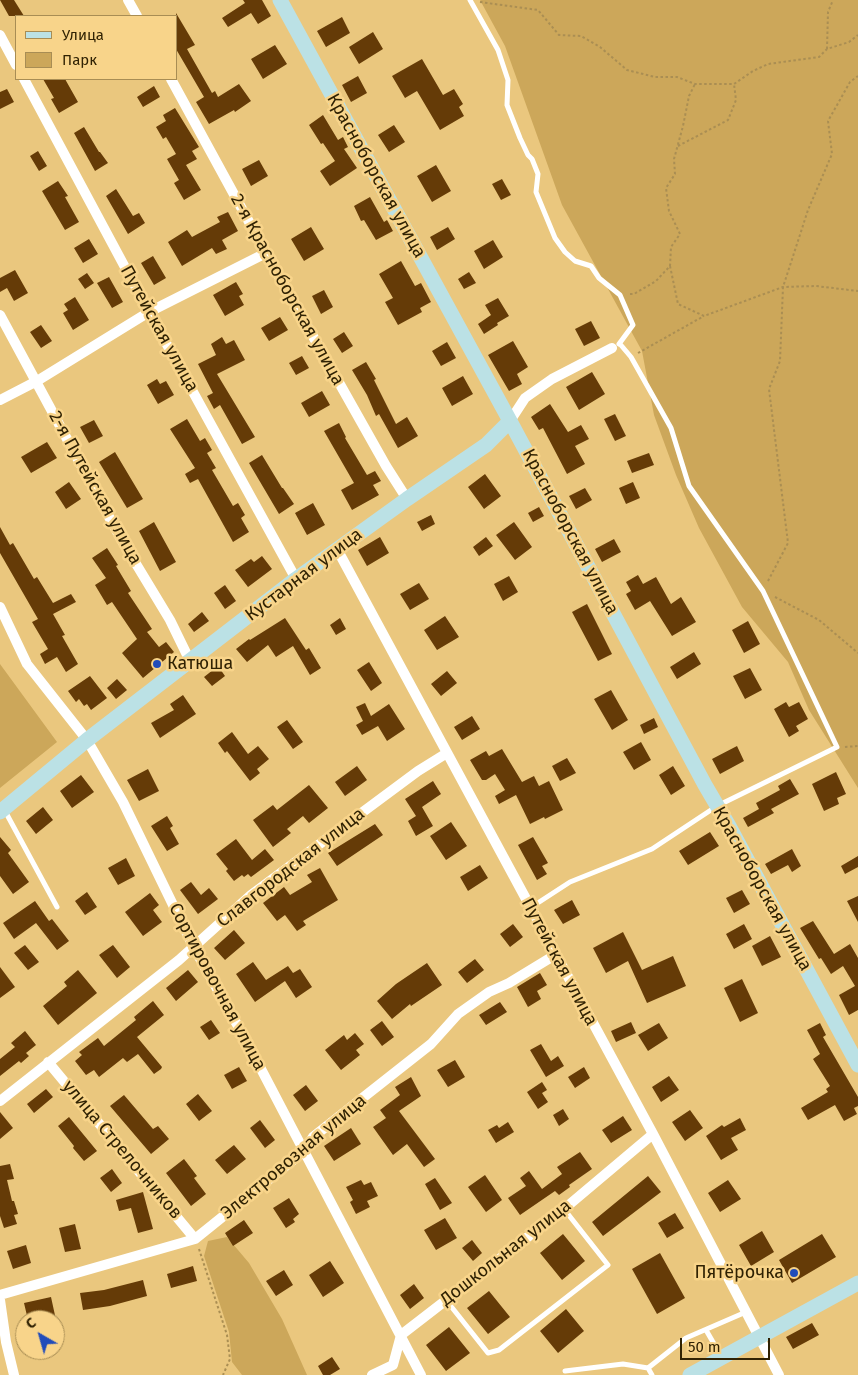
<!DOCTYPE html>
<meta charset="utf-8">
<style>
body{margin:0}
#map{position:relative;width:858px;height:1375px;overflow:hidden;background:#eac77e;font-family:"Fira Sans",sans-serif}
canvas{display:block}
.legend{position:absolute;left:15px;top:15px;width:162px;height:65px;box-sizing:border-box;background:#f8d48a;border:1px solid #a88d54;margin:0;padding:6px 9px;list-style:none;font-size:15px;color:#302203}
.legend li{display:flex;align-items:center;gap:10px;height:25px}
.legend b{width:25px;border:1px solid #a88d54}
.north{position:absolute;left:15px;top:1310px;width:50px;height:50px;box-sizing:border-box;background:#f8d48a;border:1px solid #a88d54;border-radius:50%;rotate:322deg;font-size:14px;font-weight:700;line-height:20px;text-align:center;color:#302203}
.north::after{content:'';display:block;margin:auto;width:18px;height:22px;background:#214cba;clip-path:polygon(50% 0,100% 100%,50% 72%,0 100%)}
.scale{position:absolute;left:680px;top:1338px;width:90px;height:22px;box-sizing:border-box;border:2px solid #302203;border-top:0;padding-left:6px;font-size:15px;line-height:18px;white-space:nowrap;color:#302203;-webkit-text-stroke:4px #f8d48a;paint-order:stroke}
</style>
<div id="map">
<canvas width="858" height="1375"></canvas>
<ul class="legend">
<li><b style="height:6px;background:#bbe1e5"></b>Улица</li>
<li><b style="height:14px;background:#cca75a"></b>Парк</li>
</ul>
<div class="north">С</div>
<div class="scale">50 m</div>
</div>
<script>
const ctx = document.querySelector('canvas').getContext('2d');
ctx.lineJoin = 'round';
function paint(path, color) { ctx.fillStyle = color; ctx.fill(path, 'evenodd'); }
const poly = rows => new Path2D(rows.map(r => 'M' + r).join(''));
function stroke(path, color, width, dash) { ctx.strokeStyle = color; ctx.lineWidth = width; ctx.lineCap = dash ? 'butt' : 'round'; ctx.setLineDash(dash || []); ctx.stroke(path); }
function label(font, color, halo, rows, align = 'center') {
  ctx.font = font + ' "Fira Sans",sans-serif'; ctx.lineWidth = 5; ctx.setLineDash([]); ctx.textBaseline = 'middle'; ctx.strokeStyle = halo; ctx.fillStyle = color; for (const [text, x, y, turn = 0] of rows) {
    ctx.save(); ctx.translate(x, y); ctx.rotate((+turn || 0) * Math.PI / 180); ctx.textAlign = isNaN(turn) ? turn : align; if (halo) ctx.strokeText(text, 0, 0); ctx.fillText(text, 0, 0); ctx.restore();
  }
}
const green = poly([
 [480,0,858,0,858,788,809,710,788,662,742,607,699,528,676,475,654,415,642,351,562,205,505,46],
 [0,664,57,742,0,788],
 [227,1237,249,1263,282,1319,307,1375,242,1375,232,1362,229,1332,204,1256,208,1241]
]);
const building = poly([
 [0,0,14,0,24,16,9,16],
 [243,0,262,0,271,16,258,24,251,13,228,27,222,18,245,3],
 [176,13,195,45,187,49,212,93,215,91,218,97,239,84,251,101,235,112,234,110,209,124,196,102,204,97,176,49],
 [342,17,350,33,326,47,317,31],
 [373,32,383,49,359,64,349,47],
 [275,45,287,64,263,79,251,59],
 [422,59,443,95,454,89,463,104,459,107,464,116,440,130,417,91,405,98,392,76],
 [358,76,367,93,351,102,342,85],
 [43,79,65,79,78,102,59,113,51,99,54,98],
 [154,86,160,97,143,107,137,97],
 [7,89,14,102,0,109,0,92],
 [175,108,199,147,192,151,197,159,186,165,201,190,184,200,174,183,179,180,167,159,176,154,166,137,163,139,156,127,166,121,163,115],
 [323,115,338,140,343,137,348,147,344,149,357,168,330,186,320,171,335,161,323,143,321,144,309,125],
 [394,125,405,142,389,152,378,135],
 [84,127,99,152,100,152,108,163,95,171,74,133],
 [38,151,47,166,39,171,30,156],
 [259,160,268,176,251,186,242,169],
 [436,165,451,191,432,202,417,176],
 [502,179,511,195,501,200,492,184],
 [58,181,68,196,65,197,79,222,65,230,42,191],
 [116,189,133,216,139,213,145,223,128,234,106,196],
 [370,197,384,222,387,220,393,231,376,240,364,220,361,221,354,206],
 [228,212,238,231,222,240,227,249,216,254,212,248,182,266,168,242,187,230,192,237,220,222,217,217],
 [311,227,324,249,304,261,291,239],
 [448,227,455,239,437,250,430,237],
 [89,239,98,254,83,263,74,248],
 [493,240,503,257,484,269,474,251],
 [153,256,166,278,154,285,141,263],
 [401,261,415,286,421,283,431,302,420,308,422,312,398,325,385,302,393,298,379,274],
 [15,270,28,293,14,301,7,288,0,292,0,278],
 [469,272,476,283,464,289,458,279],
 [87,273,94,283,85,289,78,279],
 [109,277,123,302,112,308,97,283],
 [236,282,243,294,239,296,244,305,225,316,213,295],
 [324,290,333,307,321,314,312,296],
 [75,297,89,320,73,330,63,313,68,310,64,304],
 [498,298,509,316,497,323,498,325,484,334,478,324,491,315,485,305],
 [280,317,288,330,269,341,261,328],
 [591,321,600,338,584,346,575,329],
 [41,325,52,341,41,348,30,332],
 [344,332,353,346,342,353,333,339],
 [222,337,226,344,234,340,245,360,217,374,255,437,242,444,220,405,214,409,207,396,213,393,198,364,216,355,211,344],
 [513,341,528,367,517,374,522,384,509,391,488,355],
 [447,342,456,358,441,366,432,351],
 [302,356,309,368,296,375,289,363],
 [366,362,376,379,374,380,396,424,407,417,418,436,398,448,379,414,376,416,367,395,352,370],
 [592,372,605,394,579,410,566,387],
 [463,376,473,394,452,406,442,388],
 [157,379,160,384,166,381,174,395,158,404,147,385],
 [322,391,330,405,309,417,301,403],
 [550,404,568,432,581,425,589,439,575,446,585,464,567,474,543,428,539,430,531,417],
 [615,414,626,436,615,441,604,419],
 [187,419,200,441,205,438,212,450,207,453,216,468,212,470,233,506,238,503,245,515,241,518,249,532,233,542,198,479,190,483,185,474,195,468,170,429],
 [94,420,103,436,89,443,80,427],
 [339,423,346,437,345,438,367,475,375,471,381,481,373,485,379,495,352,510,341,490,354,483,324,431],
 [47,442,57,458,31,473,21,457],
 [115,452,143,499,127,508,99,462],
 [649,453,654,465,632,473,627,461],
 [262,455,282,488,283,488,294,504,279,514,249,463],
 [485,474,501,496,484,509,468,487],
 [69,482,81,499,66,509,55,492],
 [633,482,640,498,626,504,619,488],
 [585,488,592,500,576,509,569,496],
 [313,503,325,525,307,535,295,513],
 [539,507,544,516,533,522,528,513],
 [431,515,435,524,422,531,417,522],
 [154,522,176,562,160,571,139,531],
 [514,522,532,547,515,560,496,535],
 [0,527,10,545,13,543,34,579,37,577,53,603,71,594,76,602,53,614,65,635,62,636,78,664,66,672,57,657,45,664,40,654,48,649,32,622,38,619,0,553],
 [380,537,389,553,367,566,358,550],
 [486,537,493,546,479,556,473,547],
 [614,539,621,552,602,562,595,549],
 [107,548,118,565,116,566,131,591,128,593,152,629,147,632,159,647,166,642,174,652,143,678,122,653,137,639,112,602,107,605,95,585,106,578,92,558],
 [262,556,272,569,248,587,235,570,251,559,254,562],
 [638,575,643,584,656,577,671,604,681,597,696,622,672,636,650,601,635,610,626,594,631,591,626,582],
 [509,576,518,592,503,601,494,584],
 [419,583,429,599,410,610,400,594],
 [225,585,236,601,225,609,214,593],
 [587,604,612,654,598,661,572,612],
 [202,612,209,621,194,632,188,624],
 [445,616,459,637,437,650,424,630],
 [285,618,306,650,309,648,321,668,310,675,293,646,276,657,268,645,247,662,236,649,249,639,250,640],
 [340,618,346,629,336,635,330,625],
 [748,621,760,644,744,653,732,630],
 [694,652,701,664,677,679,670,667],
 [369,662,382,683,371,691,357,670],
 [218,666,225,676,212,686,204,677],
 [750,668,762,690,745,699,733,676],
 [447,671,457,683,441,696,431,684],
 [90,676,107,698,91,710,87,704,84,706,79,699,76,702,68,691],
 [117,679,127,690,116,699,107,688],
 [611,690,628,720,612,730,594,699],
 [183,695,196,714,160,738,151,723,174,710,170,704],
 [786,702,789,707,799,702,808,719,796,726,799,731,789,737,774,709],
 [365,703,371,716,389,704,405,729,387,741,378,726,362,735,356,725,363,721,356,707],
 [472,716,480,729,462,740,454,727],
 [654,718,658,727,644,734,640,725],
 [287,720,303,742,293,749,277,727],
 [232,732,248,754,258,746,269,759,257,769,260,773,250,781,227,751,225,753,218,743],
 [641,742,651,760,634,770,623,752],
 [737,746,744,761,720,774,712,759],
 [502,749,522,782,534,776,539,786,549,781,563,810,545,819,544,817,530,824,516,795,499,804,495,796,505,790,495,774,486,780,482,780,470,760,486,751,489,756],
 [567,758,576,773,560,781,552,766],
 [357,766,367,780,345,796,335,782],
 [673,766,685,786,671,795,659,775],
 [148,769,159,791,139,801,127,780],
 [836,772,846,794,837,798,839,804,824,811,812,784],
 [81,775,94,792,72,808,60,791],
 [790,779,799,794,771,809,774,813,748,827,743,818,759,809,756,803,780,790,778,786],
 [433,781,441,794,422,807,433,826,416,836,408,821,416,816,405,799],
 [309,785,328,808,309,823,303,816,287,829,291,833,273,847,253,820,273,805,277,810],
 [43,807,53,820,36,834,26,821],
 [167,816,173,826,170,828,179,844,167,851,151,826],
 [451,822,467,846,446,860,430,836],
 [375,824,383,835,337,866,328,853],
 [710,832,719,846,688,865,679,851],
 [0,837,11,850,8,853,29,882,13,894,0,876],
 [533,837,548,863,542,866,547,874,537,880,518,845],
 [236,839,252,860,265,849,274,860,251,877,248,874,244,877,242,875,234,881,226,871,228,869,216,854],
 [792,849,801,866,792,872,788,865,771,874,765,864],
 [858,856,858,867,845,874,841,866],
 [126,858,135,876,118,885,108,868],
 [480,865,488,878,468,891,460,877],
 [320,868,338,900,303,921,306,925,297,931,285,915,277,921,263,903,284,887,290,895,312,882,307,875],
 [191,882,201,895,209,888,218,899,198,914,180,890],
 [742,890,750,904,734,913,726,898],
 [87,892,97,907,85,915,75,901],
 [150,893,159,905,153,910,162,922,143,936,125,912],
 [858,896,858,922,847,901],
 [572,900,580,915,563,924,554,910],
 [35,901,49,921,52,919,69,941,57,950,36,923,14,939,3,923],
 [813,921,834,954,850,944,858,958,858,1010,849,1015,839,995,855,986,843,966,831,974,821,958,819,959,800,928],
 [513,924,523,937,510,947,500,934],
 [744,924,752,939,734,949,726,934],
 [234,930,245,943,225,960,214,948],
 [623,932,642,970,673,956,686,986,647,1003,628,961,606,973,593,948],
 [770,936,781,957,762,966,752,946],
 [25,945,39,962,28,970,14,953],
 [113,945,130,967,117,978,99,955],
 [475,959,484,970,467,983,458,972],
 [253,962,266,980,288,966,293,973,300,969,312,987,296,998,285,981,255,1002,236,974],
 [427,963,442,985,411,1006,410,1004,392,1019,377,1001,396,984],
 [0,967,15,987,0,998],
 [78,970,97,993,58,1025,43,1006,67,986,64,982],
 [188,970,198,982,176,1001,166,988],
 [540,973,547,985,537,991,541,999,528,1007,517,987],
 [742,979,758,1013,740,1022,724,988],
 [153,1001,164,1015,137,1037,162,1067,161,1069,154,1074,138,1054,127,1062,123,1058,99,1077,94,1070,86,1075,75,1061,82,1055,79,1052,98,1038,104,1046,136,1020,134,1017],
 [500,1002,507,1012,486,1025,479,1015],
 [211,1020,220,1033,209,1040,200,1027],
 [382,1021,394,1037,382,1046,370,1030],
 [631,1022,636,1033,616,1042,611,1031],
 [659,1023,668,1038,648,1051,638,1035],
 [820,1023,826,1035,823,1037,858,1097,858,1106,854,1108,857,1114,844,1121,835,1105,808,1120,801,1108,828,1092,826,1089,830,1086,813,1059,820,1054,807,1030],
 [25,1031,36,1045,26,1053,29,1056,21,1063,19,1061,0,1076,0,1059,15,1047,11,1043],
 [355,1033,364,1044,356,1050,360,1055,341,1070,325,1050,344,1035,347,1040],
 [541,1044,551,1061,558,1056,564,1066,546,1077,530,1050],
 [455,1060,465,1077,448,1087,437,1070],
 [239,1067,247,1081,232,1089,224,1075],
 [584,1067,590,1078,575,1088,568,1077],
 [669,1076,679,1090,661,1102,652,1087],
 [411,1077,421,1096,399,1111,435,1159,424,1167,407,1144,393,1155,373,1127,386,1118,380,1110,400,1095,395,1087],
 [542,1082,547,1090,542,1093,548,1102,538,1109,527,1092],
 [306,1085,318,1101,305,1111,293,1095],
 [46,1089,53,1097,34,1113,27,1104],
 [198,1094,212,1111,199,1121,186,1104],
 [124,1095,153,1129,158,1126,169,1139,151,1154,110,1106],
 [563,1109,569,1119,559,1126,553,1115],
 [690,1110,703,1128,685,1141,672,1122],
 [0,1112,13,1128,0,1139],
 [623,1116,632,1130,611,1143,602,1130],
 [69,1117,97,1151,84,1161,73,1148,74,1146,58,1126],
 [740,1118,746,1130,731,1138,738,1150,721,1160,706,1136,722,1125,724,1127],
 [260,1120,275,1140,265,1148,250,1128],
 [508,1122,514,1132,496,1143,488,1130,497,1125,499,1128],
 [351,1128,361,1144,334,1161,324,1146],
 [234,1145,246,1159,227,1174,215,1160],
 [580,1152,592,1169,569,1185,570,1187,559,1195,555,1191,520,1215,508,1198,526,1186,520,1178,529,1171,542,1189,562,1174,557,1167],
 [184,1159,197,1176,194,1178,206,1194,191,1206,166,1173],
 [10,1164,14,1179,7,1180,12,1201,14,1201,18,1214,14,1215,17,1224,4,1228,0,1216,0,1166],
 [112,1169,122,1183,111,1192,100,1178],
 [485,1175,502,1200,486,1212,468,1187],
 [648,1176,661,1192,603,1236,592,1222],
 [435,1178,452,1203,440,1210,425,1184],
 [361,1180,364,1185,371,1182,378,1196,367,1201,370,1207,356,1214,350,1202,353,1200,346,1187],
 [728,1180,741,1199,720,1212,708,1193],
 [143,1192,153,1229,138,1233,131,1208,119,1211,116,1200],
 [289,1198,299,1214,293,1219,295,1222,286,1228,273,1208],
 [675,1213,684,1228,667,1238,658,1223],
 [445,1218,457,1238,436,1250,424,1230],
 [244,1220,253,1233,233,1246,225,1233],
 [75,1224,81,1249,65,1252,59,1228],
 [762,1231,774,1252,751,1266,739,1245],
 [563,1234,585,1261,562,1280,540,1253],
 [822,1234,836,1257,792,1283,779,1260],
 [472,1240,482,1253,473,1261,462,1248],
 [26,1245,31,1263,13,1269,7,1251],
 [660,1253,685,1298,657,1314,632,1269],
 [330,1261,344,1283,323,1297,309,1275],
 [193,1266,197,1281,171,1288,167,1274],
 [284,1270,293,1285,276,1296,266,1281],
 [143,1280,147,1296,110,1306,83,1310,80,1293,104,1290],
 [414,1284,424,1298,410,1309,400,1295],
 [489,1291,510,1317,488,1334,467,1308],
 [51,1297,56,1320,28,1320,24,1303],
 [566,1309,584,1331,558,1353,540,1331],
 [812,1323,819,1335,793,1349,786,1337],
 [449,1327,470,1353,446,1371,426,1345],
 [332,1357,340,1369,330,1375,323,1375,318,1366]
]);
const path = poly([
 [480,2,538,10,559,35,581,36,600,47,627,70,655,77,677,77,695,84,734,84,753,71,768,64,819,57,827,49,849,42,858,35],
 [827,49,828,12,833,0],
 [678,146,728,120,736,100,734,84],
 [670,266,678,304,704,316,783,287,816,286,858,291],
 [630,294,634,294,656,281,670,266,671,247,680,234,669,211,666,188,675,174,674,159,683,126,689,96,695,84],
 [638,353,704,316],
 [768,581,788,543,769,389,780,361,783,287,808,210,832,154,828,121,850,82,858,76],
 [775,597,819,620,858,653],
 [845,747,858,746],
 [199,1249,227,1335,230,1359,223,1375]
]);
const lane = poly([
 [470,0,498,50,508,80,507,105,520,138,528,155,532,159,538,174,536,192,555,238,565,252,575,261,591,266,599,278,620,295,633,325,619,344],
 [5,811,57,907],
 [530,908,570,882,652,849,717,806,837,747,763,591,689,486,671,428,631,357,620,344],
 [446,1300,488,1353,499,1350,608,1265,564,1209],
 [706,1330,721,1356],
 [565,1371,623,1364,648,1368],
 [652,1375,648,1368,686,1338,746,1312]
]);
const street = poly([
 [128,0,137,16],
 [0,35,16,65],
 [24,79,149,312,296,579],
 [171,79,266,253,386,466,407,499],
 [0,315,121,539,170,620,190,661],
 [0,400,37,381,149,312,266,253],
 [510,421,525,398,552,379,612,348],
 [337,549,653,1134,779,1375],
 [0,607,27,664,87,740,123,802,193,946,248,1044,421,1375],
 [48,1062,195,1239],
 [0,1101,179,960,251,895,418,771,447,753],
 [0,1295,195,1239,303,1152,313,1137,431,1044,458,1014,489,992,509,983,555,955],
 [0,1300,6,1342,14,1375],
 [372,1375,393,1365,401,1335,564,1209,653,1134]
]);
const secondary = poly([
 [280,0,510,421,705,785,729,826,858,1065],
 [0,812,87,740,296,579,407,499,486,445,510,421],
 [690,1375,858,1283]
]);
const markers = [
 [157,664,5,"#214cba"],
 [794,1273,5,"#214cba"]
];
const streetNames = [
 ["Красноборская улица",376,176,61],
 ["2-я Красноборская улица",287,290,61],
 ["Путейская улица",159,329,61],
 ["2-я Путейская улица",95,488,61],
 ["Красноборская улица",570,532,62],
 ["Кустарная улица",304,575,-37],
 ["Славгородская улица",291,868,-38],
 ["Красноборская улица",762,889,61],
 ["Путейская улица",559,962,62],
 ["Сортировочная улица",217,987,62],
 ["улица Стрелочников",122,1150,50],
 ["Электровозная улица",294,1157,-40],
 ["Дошкольная улица",506,1253,-38]
];
const poiNames = [
 ["Катюша",167,664],
 ["Пятёрочка",784,1273,"right"]
];
paint(green, '#cca75a');
paint(building, '#653b07');
stroke(path, '#aa8e53', 2, [2.5, 2.5]);
stroke(lane, '#fff', 5);
stroke(street, '#fff', 10);
stroke(secondary, '#bbe1e5', 15);
for (const [x, y, r, color] of markers) { const dot = new Path2D(); dot.arc(x, y, r, 0, 2 * Math.PI); ctx.fillStyle = color; ctx.fill(dot); stroke(dot, '#f8d48a', 2); }
label('18px', '#302203', '#f8d48a', streetNames);
label('18px', '#302203', '#f8d48a', poiNames, 'left');
</script>
